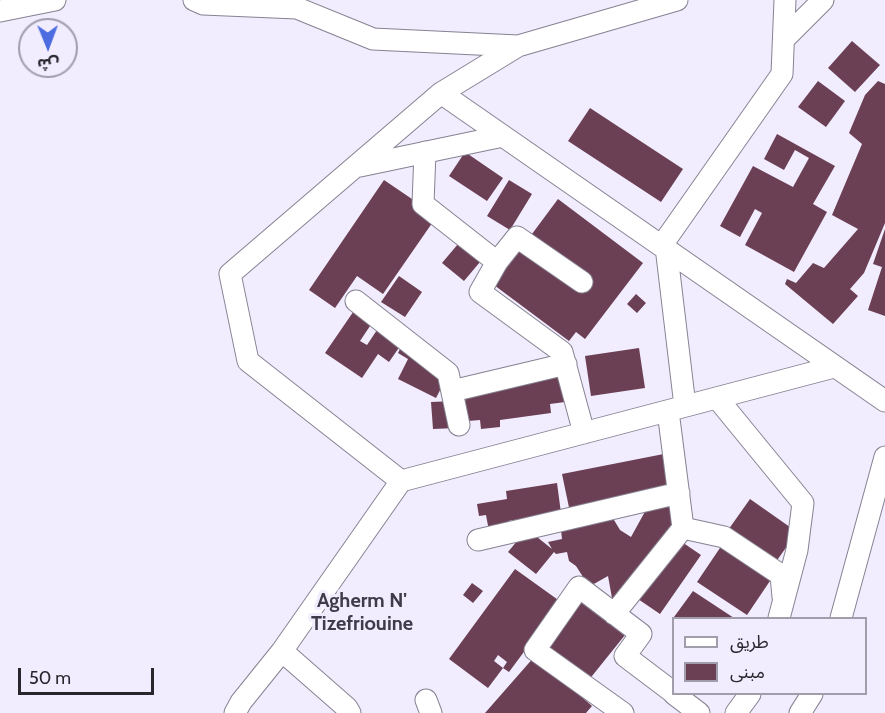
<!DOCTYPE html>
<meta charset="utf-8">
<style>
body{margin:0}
#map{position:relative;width:885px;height:713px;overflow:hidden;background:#f1ecfe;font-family:Cabin,"Noto Sans Arabic",sans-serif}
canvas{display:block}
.legend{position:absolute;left:672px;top:617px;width:195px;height:78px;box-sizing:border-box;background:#f1ecfe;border:2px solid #a19dab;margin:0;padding:8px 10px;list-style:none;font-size:18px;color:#29272e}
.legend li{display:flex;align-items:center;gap:12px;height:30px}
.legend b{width:30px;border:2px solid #a19dab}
.north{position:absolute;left:18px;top:18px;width:60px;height:60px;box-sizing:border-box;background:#f1ecfe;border:2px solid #a19dab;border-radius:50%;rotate:179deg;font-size:16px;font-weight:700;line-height:24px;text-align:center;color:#29272e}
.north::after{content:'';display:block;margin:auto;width:21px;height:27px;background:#4c6ce0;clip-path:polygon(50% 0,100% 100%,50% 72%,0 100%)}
.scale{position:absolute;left:18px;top:668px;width:136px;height:27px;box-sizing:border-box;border:3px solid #29272e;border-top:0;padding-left:8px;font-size:18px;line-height:21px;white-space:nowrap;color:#29272e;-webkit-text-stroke:4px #f1ecfe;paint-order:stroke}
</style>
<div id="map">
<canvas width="885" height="713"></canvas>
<ul class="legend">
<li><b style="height:8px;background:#fff"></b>طريق</li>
<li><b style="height:16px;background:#6b3f54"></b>مبنى</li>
</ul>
<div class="north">ش</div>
<div class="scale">50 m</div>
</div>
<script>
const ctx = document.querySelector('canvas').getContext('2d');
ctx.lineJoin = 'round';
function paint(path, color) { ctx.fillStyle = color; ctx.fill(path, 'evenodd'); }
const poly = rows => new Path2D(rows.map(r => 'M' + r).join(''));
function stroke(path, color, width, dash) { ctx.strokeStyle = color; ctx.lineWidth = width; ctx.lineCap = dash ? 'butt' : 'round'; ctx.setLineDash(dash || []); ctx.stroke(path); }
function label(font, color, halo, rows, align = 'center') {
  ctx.font = font + ' Cabin,sans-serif'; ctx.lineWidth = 6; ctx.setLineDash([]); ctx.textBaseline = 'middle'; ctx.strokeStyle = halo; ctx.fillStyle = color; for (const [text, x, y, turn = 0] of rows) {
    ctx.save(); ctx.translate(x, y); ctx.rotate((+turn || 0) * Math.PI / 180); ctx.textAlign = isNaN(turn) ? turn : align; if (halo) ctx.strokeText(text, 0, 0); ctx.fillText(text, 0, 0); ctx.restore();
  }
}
const building = poly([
 [852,41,880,65,855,92,828,68],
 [818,81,845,101,826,127,798,107],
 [878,81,885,84,885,223,864,273,850,289,858,296,833,324,785,284,787,279,796,283,813,263,824,268,858,229,832,215,862,144,849,133,865,95],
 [590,108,683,169,661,202,568,141],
 [777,134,835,166,813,204,827,212,794,272,745,245,762,213,755,209,740,237,720,226,753,166,793,187,809,158,795,150,784,170,764,159],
 [465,152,503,178,487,201,449,176],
 [384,180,437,216,383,294,357,276,335,308,309,290],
 [509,180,532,194,510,230,487,216],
 [558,199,643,263,585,339,576,332,569,341,494,285],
 [885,229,885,316,868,310,882,267,873,264],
 [458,244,480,262,464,281,442,263],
 [399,276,422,292,405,317,381,302],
 [636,294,646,303,637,313,627,304],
 [360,302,378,314,360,341,367,345,383,321,452,367,436,398,398,379,408,359,398,353,405,339,389,362,378,354,362,378,325,353],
 [639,348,645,388,591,396,585,356],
 [576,369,580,400,550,404,551,413,500,420,500,427,481,429,480,420,468,421,463,383],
 [455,401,457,428,433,429,431,402],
 [679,451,685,484,608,510,620,530,631,537,647,508,665,504,684,517,622,604,612,598,608,576,592,585,585,580,576,566,569,561,567,552,556,554,554,552,536,574,508,552,527,529,552,549,548,542,562,539,561,530,571,517,562,474],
 [557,483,561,513,508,521,511,538,489,531,486,515,479,516,477,504,507,499,506,491],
 [750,499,797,532,773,566,726,533],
 [679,540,701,555,660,614,638,599],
 [724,542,774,575,747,615,697,582],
 [515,569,561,602,509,672,503,668,507,662,498,655,494,661,503,668,488,688,449,659],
 [472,583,483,591,473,603,463,595],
 [693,591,734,618,677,618,674,617],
 [581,600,625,635,588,681,544,646],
 [535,656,592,706,586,713,485,713]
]);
const minor = poly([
 [194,0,203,4,297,8,373,39,518,46],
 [0,11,55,0],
 [784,39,823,0],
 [441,93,885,401],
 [425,152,423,204,497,262,480,292,562,352,584,433],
 [360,166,503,136],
 [662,245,782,74,785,0],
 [666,247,685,406],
 [497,262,517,237,582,282],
 [356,301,448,373,459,425],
 [452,391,566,364],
 [717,398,803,503,797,550,779,618],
 [401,481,248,361,230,274,441,93,518,46,677,0],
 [683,528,724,537,781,575,783,597],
 [478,540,679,493],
 [614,614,683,528,668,411],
 [841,618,885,457],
 [282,651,347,708,350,713],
 [674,694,699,713],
 [426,700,431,713],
 [235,713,241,702,282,651,401,481,834,367],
 [623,713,535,650,579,587,641,634,625,656,674,693],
 [736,713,750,694],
 [800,713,812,694]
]);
const neighbourhoodNames = [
 ["Agherm N'",362,601],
 ["Tizefriouine",362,624]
];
paint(building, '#6b3f54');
stroke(minor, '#878292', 23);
stroke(minor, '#fff', 21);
label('bold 20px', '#3f3b49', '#f1ecfe', neighbourhoodNames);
</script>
